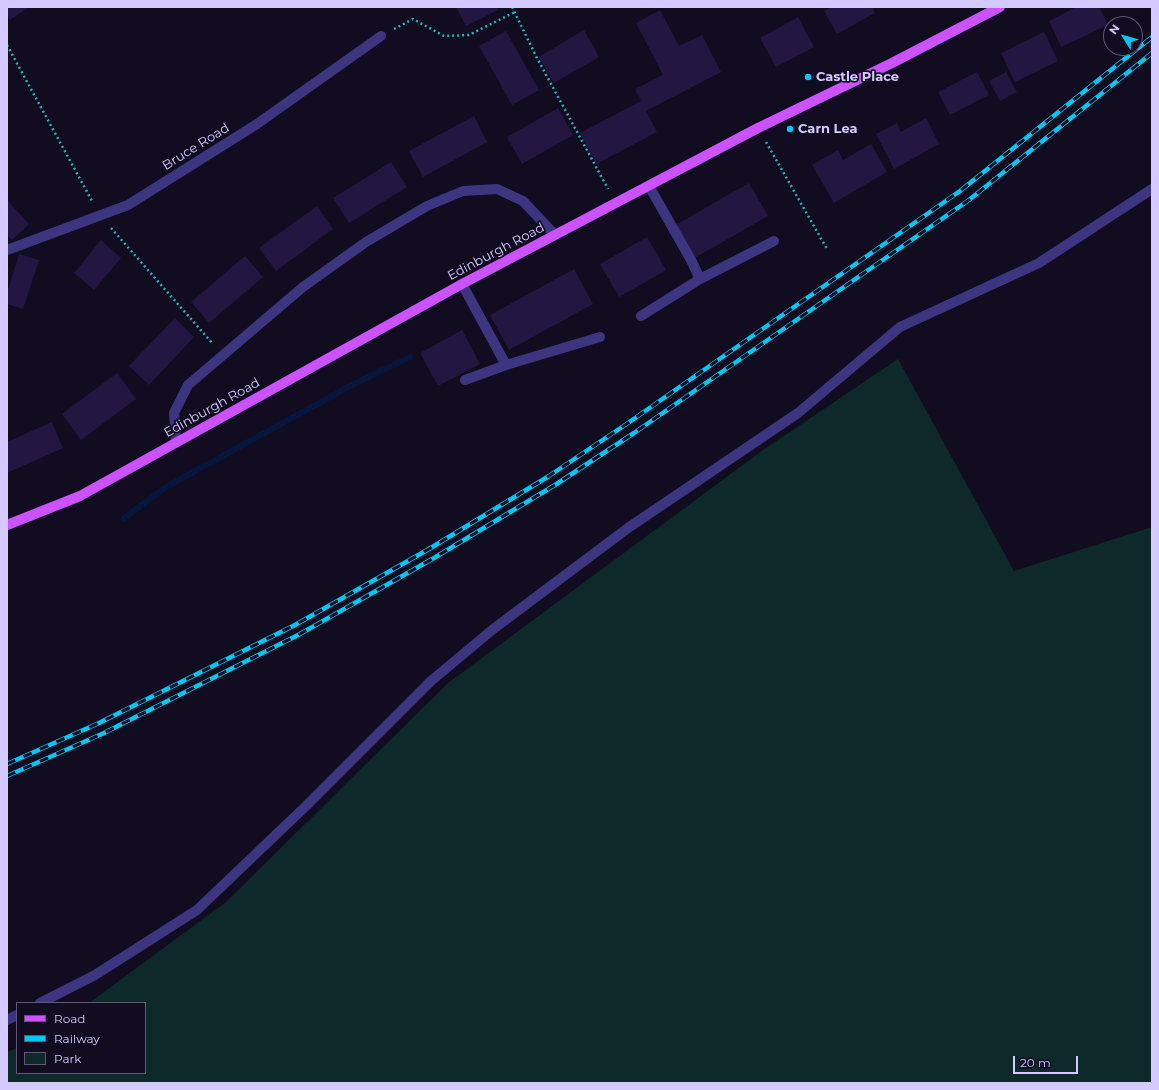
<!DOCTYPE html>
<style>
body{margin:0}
#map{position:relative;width:1159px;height:1090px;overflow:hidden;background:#110c20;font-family:Montserrat,sans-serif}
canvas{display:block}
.frame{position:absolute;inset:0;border:8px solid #d5caff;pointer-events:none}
.legend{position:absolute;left:16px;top:1002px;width:130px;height:72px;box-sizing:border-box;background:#110c20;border:1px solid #5f5879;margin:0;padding:5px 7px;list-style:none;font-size:12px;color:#d5caff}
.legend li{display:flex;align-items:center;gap:8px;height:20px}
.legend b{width:20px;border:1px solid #5f5879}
.north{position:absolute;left:1103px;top:16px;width:40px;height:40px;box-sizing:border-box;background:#110c20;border:1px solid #5f5879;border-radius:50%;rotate:307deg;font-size:11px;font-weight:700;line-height:16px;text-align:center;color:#d5caff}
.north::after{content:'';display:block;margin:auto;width:14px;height:18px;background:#00c8f5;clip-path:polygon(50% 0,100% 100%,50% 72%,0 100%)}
.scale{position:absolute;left:1013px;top:1056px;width:65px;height:18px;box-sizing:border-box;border:2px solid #d5caff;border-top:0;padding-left:5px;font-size:12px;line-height:14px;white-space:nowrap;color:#d5caff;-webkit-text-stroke:3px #110c20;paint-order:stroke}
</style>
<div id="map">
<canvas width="1159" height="1090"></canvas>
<div class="frame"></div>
<ul class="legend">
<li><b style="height:5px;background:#cc51ff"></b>Road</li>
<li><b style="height:5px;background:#00c8f5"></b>Railway</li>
<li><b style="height:11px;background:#0e292a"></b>Park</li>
</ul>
<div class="north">N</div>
<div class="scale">20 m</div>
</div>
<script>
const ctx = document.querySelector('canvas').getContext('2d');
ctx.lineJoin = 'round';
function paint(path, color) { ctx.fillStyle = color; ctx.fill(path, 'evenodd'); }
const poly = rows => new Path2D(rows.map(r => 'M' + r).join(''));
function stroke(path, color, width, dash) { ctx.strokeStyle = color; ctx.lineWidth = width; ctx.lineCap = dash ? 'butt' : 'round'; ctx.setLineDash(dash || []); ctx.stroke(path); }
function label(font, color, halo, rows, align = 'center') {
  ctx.font = font + ' Montserrat,sans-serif'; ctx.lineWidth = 3.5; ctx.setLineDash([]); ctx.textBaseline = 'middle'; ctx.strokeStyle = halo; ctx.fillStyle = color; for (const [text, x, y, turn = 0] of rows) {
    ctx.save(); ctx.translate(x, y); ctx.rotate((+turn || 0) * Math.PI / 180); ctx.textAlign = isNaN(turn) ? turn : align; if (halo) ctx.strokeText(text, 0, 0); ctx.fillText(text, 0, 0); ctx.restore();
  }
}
const green = poly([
 [898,359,1014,571,1152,527,1152,1083,7,1083,7,1052,17,1048,17,1073,145,1073,145,1003,89,1003,226,902,448,683,763,450]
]);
const stream = poly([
 [124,518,166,487,352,385,410,357]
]);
const building = poly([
 [7,7,29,7,10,20,7,16],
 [456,7,496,7,498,10,466,26],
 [832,7,872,7,875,13,837,34,824,11],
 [1076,7,1099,7,1108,25,1061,47,1049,21],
 [660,10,679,46,702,35,721,72,646,111,657,132,596,164,580,133,641,101,635,89,663,75,636,23],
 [798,17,814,47,776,67,760,38],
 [584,30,599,57,554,83,539,57],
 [506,31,539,90,512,105,479,46],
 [1044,32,1058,61,1015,82,1001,53],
 [977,72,989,95,950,115,938,92],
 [1006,72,1017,92,1000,101,989,81],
 [558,108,573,135,522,164,507,137],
 [474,116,487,142,423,177,409,151],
 [926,118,939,144,894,169,876,134,897,123,901,132],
 [871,144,887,172,834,203,812,165,838,150,843,160],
 [391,162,407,187,349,223,333,198],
 [749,183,768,216,691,260,672,227],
 [7,200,29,224,12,240,7,235],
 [317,206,333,229,276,271,259,248],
 [647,237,666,270,619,297,600,264],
 [101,240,121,258,94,290,74,273],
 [19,254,39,260,23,309,7,304,7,293],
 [245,256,263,277,209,323,191,302],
 [574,269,593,304,509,350,490,315],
 [175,318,194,337,149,385,129,366],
 [462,330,480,364,438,386,420,353],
 [117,373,136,399,81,440,62,414],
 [52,422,63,448,7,473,7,442]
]);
const path = poly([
 [512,7,537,58,608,189],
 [394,29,413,19,444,36,469,35,515,12],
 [7,45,92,201],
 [766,142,827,249],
 [111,228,213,344]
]);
const minor = poly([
 [649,186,691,260,700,279],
 [7,250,128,205,257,124,381,36],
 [462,284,506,365],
 [641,316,700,279,774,241],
 [465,380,506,365,600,337],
 [176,443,174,413,188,385,303,287,366,242,427,206,463,191,497,189,523,201,555,235],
 [40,1003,95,975,197,910,306,806,431,681,492,630,628,528,798,413,900,327,1039,263,1152,189],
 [7,1020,17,1015]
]);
const major = poly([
 [7,525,80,496,462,284,758,128,892,63,1000,7]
]);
const rail = poly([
 [7,764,99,723,295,625,429,549,549,476,628,423,960,191,1152,37],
 [7,776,104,733,300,634,434,558,555,485,634,433,969,200,1152,53]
]);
const markers = [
 [808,77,4,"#00c8f5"],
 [790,129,4,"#00c8f5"]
];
const poiNames = [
 ["Castle Place",816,77],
 ["Carn Lea",798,129]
];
const streetNames = [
 ["Bruce Road",196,147,-32],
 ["Edinburgh Road",496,252,-28],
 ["Edinburgh Road",212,408,-29]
];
paint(green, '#0e292a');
stroke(stream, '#07163d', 6);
paint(building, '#231741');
stroke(path, '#28b2b5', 2.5, [2, 3]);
stroke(minor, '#3e3581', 10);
stroke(major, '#cc51ff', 10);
stroke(rail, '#00c8f5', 4.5);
stroke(rail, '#110c20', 3, [9]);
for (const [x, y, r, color] of markers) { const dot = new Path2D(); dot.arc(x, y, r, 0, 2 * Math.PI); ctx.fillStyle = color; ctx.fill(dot); stroke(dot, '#110c20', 1.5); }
label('bold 13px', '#d5caff', '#110c20', poiNames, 'left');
label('13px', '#d5caff', '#110c20', streetNames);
</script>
